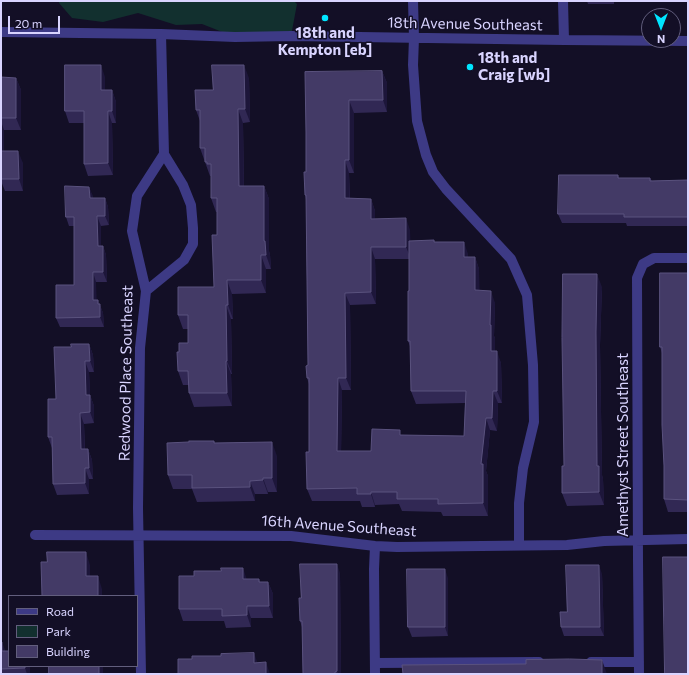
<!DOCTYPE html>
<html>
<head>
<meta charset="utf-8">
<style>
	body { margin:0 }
	#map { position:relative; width:689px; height:675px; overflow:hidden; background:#130f26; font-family:Commissioner,sans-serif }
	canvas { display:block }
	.frame { position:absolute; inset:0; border:2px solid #d9d4ff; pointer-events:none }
	.legend { position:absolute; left:8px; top:595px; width:130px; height:72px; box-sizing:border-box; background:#130f26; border:1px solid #625e7d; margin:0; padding:5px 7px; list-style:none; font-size:12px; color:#d9d4ff }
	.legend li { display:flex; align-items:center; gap:8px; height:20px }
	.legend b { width:20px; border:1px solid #625e7d }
	.north { position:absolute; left:641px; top:8px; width:40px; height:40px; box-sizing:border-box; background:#130f26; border:1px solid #625e7d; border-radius:50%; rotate:180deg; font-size:11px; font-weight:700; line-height:16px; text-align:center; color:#d9d4ff }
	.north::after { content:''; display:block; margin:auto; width:14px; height:18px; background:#00e5ff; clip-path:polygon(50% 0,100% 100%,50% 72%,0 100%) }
	.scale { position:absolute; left:8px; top:16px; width:52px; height:18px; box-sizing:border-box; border:2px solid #d9d4ff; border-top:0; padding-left:5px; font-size:12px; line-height:14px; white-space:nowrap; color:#d9d4ff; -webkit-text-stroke:3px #130f26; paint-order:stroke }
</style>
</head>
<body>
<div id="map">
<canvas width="689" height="675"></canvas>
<div class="frame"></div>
<ul class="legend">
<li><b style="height:5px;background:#3d3a85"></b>Road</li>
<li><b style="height:11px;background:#12302f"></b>Park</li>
<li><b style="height:11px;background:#433a66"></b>Building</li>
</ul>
<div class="north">N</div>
<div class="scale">20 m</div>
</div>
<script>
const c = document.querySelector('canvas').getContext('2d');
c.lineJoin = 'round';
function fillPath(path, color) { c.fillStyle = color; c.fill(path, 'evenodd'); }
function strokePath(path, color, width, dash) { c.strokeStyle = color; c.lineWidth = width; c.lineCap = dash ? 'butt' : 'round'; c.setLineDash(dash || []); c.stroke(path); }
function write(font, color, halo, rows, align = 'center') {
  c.font = font + ' Commissioner,sans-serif'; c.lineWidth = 3; c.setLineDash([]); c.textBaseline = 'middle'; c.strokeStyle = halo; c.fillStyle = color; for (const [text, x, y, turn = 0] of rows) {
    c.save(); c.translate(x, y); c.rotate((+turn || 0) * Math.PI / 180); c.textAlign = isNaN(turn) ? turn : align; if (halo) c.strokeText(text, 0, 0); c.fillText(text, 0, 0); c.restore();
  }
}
fillPath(new Path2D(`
	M59,1H294L297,4L291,36L235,37L202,24L176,25L138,13L103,22L72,18L59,3Z`), '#12302f');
strokePath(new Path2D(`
	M413,1L414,38L413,65L417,121L426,155L433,172L446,189L511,259L527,295L533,365L534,422L523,468L519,503V545
	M563,1L564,40
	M1,32L161,34L235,37L291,36L564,40L688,41
	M146,291L184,260L193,244V228L191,205L183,185L164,154
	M35,535L291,536L375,546L397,547L567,545L604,541L688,539
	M591,662H639
	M375,663L539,662
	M141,674L138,508L140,348L146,291L132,231L137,196L164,154L161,34
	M375,674L374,569L375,546
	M639,674L638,560L637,278L643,264L654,258H688`), '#3d3a85', 10);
fillPath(new Path2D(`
	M587,1H614V4H588Z
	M382,71L387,83V112L354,113V173H349L350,198L371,199L375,211V219L410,230V241L434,240L435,242L468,254V257H475L479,269V291L495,303L494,336L495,338V351L501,363L502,403H498L497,431L490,430L486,471L488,476V516H443L441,512L402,511L399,504L375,505V507H362L360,501H312L307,489L309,452V384L307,378L308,365L306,199L305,195L306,172V133ZM375,259H409V291L408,341L410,346L411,391L416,404L465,403L464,436L402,435L371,451H341L342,390H351L350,305L376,304Z
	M1,77L16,78L21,90V130H4V151L23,163V191H5L1,181Z
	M105,77V90H112L116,102V123H112L113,175L88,176L84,164V123H69L65,111Z
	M249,78L250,122L243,123L244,186H264L269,199V251L270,255L271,269H266V293L232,294L233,319H231L232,374H231L232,406L194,407L189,393V385H183L178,371L179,352L188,343V329H183L178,315L214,287L217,235V212H216L211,198V176H210L200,148V121L196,110L213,90Z
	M618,175L619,178H650L652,181L688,180V226H627L626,223H562L558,214Z
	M89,187L93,198H105L108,207L109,225L101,226V246H103L106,255L107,282H96V300H98L103,313L104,327H60L56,318L74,285V226H69L66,217Z
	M688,273V512H668L664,499V466L662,353L660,347Z
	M602,287L600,345L602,475L603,479L604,505L567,506L562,493L564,466Z
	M89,344L93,355L94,372H89L90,395L94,406V423L84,424L85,449H88L92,460L93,479H89V494L57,495L53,484L52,448L48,437L71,347Z
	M214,441L215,443L277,456V492H268V494H255V501L197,502L192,489H173L168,475Z
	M340,573L341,674H303L302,627L300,621L301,598Z
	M602,574L604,636H564L561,627L567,612Z
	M448,578V636L412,637L408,627Z
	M247,579H259L260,582H268L273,594V618H251V627L226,628L224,621H183L179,609Z
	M1,642L9,666H30V674H1Z`), '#312854');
fillPath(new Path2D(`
	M101,65L105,77V102L101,90Z
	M244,65L249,78L250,122L245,109Z
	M382,71L387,83V112L383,100Z
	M16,78L21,90V130L16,118Z
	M112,90L116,102V123L112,111Z
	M349,100L354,113V173L349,160Z
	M238,109L243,123L244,200L239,186Z
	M108,111L112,123L113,175L108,163Z
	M1,121L4,130V164L1,154Z
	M18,151L23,163V191L19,179Z
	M345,160L349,173L350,210L345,198Z
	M264,186L269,199V251L270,255L271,269L266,255L264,241Z
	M89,187L93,196V207L90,198Z
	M105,198L108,207L109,225L105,216Z
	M371,199L375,211V231L371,219Z
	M97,216L101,226V255L98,246Z
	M406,218L410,230L411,259L406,247Z
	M464,242L468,254V269L464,257Z
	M103,246L106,255L107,282L103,272Z
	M371,247L375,259L376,304L371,292Z
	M261,255L266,269V293L261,280Z
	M475,257L479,269L480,303L475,290Z
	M93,272L96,282L97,309L93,300Z
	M597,274L602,287L600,345L602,475L603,479L604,505L599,492L597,466L596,332Z
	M227,280L232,294L233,319L228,305Z
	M491,291L495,303L494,336L495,338V363L491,351L490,325Z
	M345,293L350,305L351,390L346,378Z
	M98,300L103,313L104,327L100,317L98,304Z
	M226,305L231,319L232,374L227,361Z
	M89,344L93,355L94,372L90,361Z
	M497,351L501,363L502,403L497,391Z
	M85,361L89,372L90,395L94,406V423L90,412L86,395Z
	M226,361L231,374L232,406L227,393Z
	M338,378L342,390L341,464L337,451Z
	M493,391L498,403L497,431L492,418Z
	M80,413L84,424L85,460L81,449Z
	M486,418L490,430L486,471L488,476V516L483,503L481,464Z
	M272,442L277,456V492L272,478Z
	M88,449L92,460L93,479L89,468Z
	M85,468L89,479V494L85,483Z
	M263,478L268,492V494L263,480Z
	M250,481L255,494V501L250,487Z
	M371,492L375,505V507L371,494Z
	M86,552L90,565V589L86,576Z
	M337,564L340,573L341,674H338L337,671Z
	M599,565L602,574L604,636L600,627Z
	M243,568L247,580L243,579Z
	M445,569L448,578V636L445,627Z
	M98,576L102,589V596H98Z
	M268,582L273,594V618L269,606Z
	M247,606L251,618V627L247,615Z
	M2,642L7,655L2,651Z
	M254,653L259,667L254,663Z
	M602,660L607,674H602Z
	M266,662L270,674H266Z
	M25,666H30V674H27L25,668Z
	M99,666H103V674H99Z`), '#1d163a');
const building = new Path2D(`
	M65,65H101V90H112V111H108V163L84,164V111H65Z
	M212,65H244L245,109H238L239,186H264V241H265L266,255H261V280H227L228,305H226L227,361H226L227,393H189L188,371H178L177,352H179V343H188V315H178V287H214L212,235H217V198H211V164H207V162H205V148H200V110H196L195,90H213Z
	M382,71L383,100H349V160H345V198L371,199V219L406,218V247H371V292L345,293L346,378H338L337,451H371L372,429L400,430V435L464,436L466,391H411L410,341H408V291H409V241L434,240V242H464V257H475V290L491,291L490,325H491V351H497V391H493L492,418H486L481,464H483V503L438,504V499H397V492H371V494H357V488L307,489L306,452H309V378H307L306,366L308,365L306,195H305L304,172H306V133L305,72Z
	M1,77L16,78V118H1Z
	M1,151H18L19,179H1Z
	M559,175H618V178H650V181L688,180V217H624V214H558Z
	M65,186L89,187L90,198H105V216H97L98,246H103V272H93V300H98V304H100V317L56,318V285H74V217H66Z
	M660,273H688V500L664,499V466L662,425V347H660Z
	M563,274H597L596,332L597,466H599V492L562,493V466H564L562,338Z
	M71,344H89L90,361H85L86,395H90V412L80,413L81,449H88L89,468H85V483L53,484L52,437H48V399H56L54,347H71Z
	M189,441H214V443L272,442V478H263V480L250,481V487L192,488V475H168L167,443L189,442Z
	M47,552H86V576H98V596H42L41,562H47Z
	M663,557H688V674H665Z
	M300,564H337V671L335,672V674H303L302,621H300L299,598H301Z
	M566,565H599L600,627H561L560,612H567Z
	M221,568H243V579H259V582H268L269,606H247V615L222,616V609H179V576H194V571H221Z
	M407,569H445V627H408Z
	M1,642H2V651H9V666H25V668L1,669Z
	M254,653V663L266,662V674H178V659H192V656H221V654Z
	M570,659L602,660V674H403L402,665L526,664V660Z
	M49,666H99V674H49Z`);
fillPath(building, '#433a66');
strokePath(building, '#5a527e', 1);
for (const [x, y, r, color] of [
	[325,18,4,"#00e5ff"],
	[470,67,4,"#00e5ff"]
]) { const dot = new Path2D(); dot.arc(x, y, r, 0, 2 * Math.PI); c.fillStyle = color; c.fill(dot); strokePath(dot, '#130f26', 1.5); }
write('15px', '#d9d4ff', '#130f26', [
	["18th Avenue Southeast",465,24,1],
	["Redwood Place Southeast",126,373,-89],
	["Amethyst Street Southeast",623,445,-90],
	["16th Avenue Southeast",339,526,4]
]);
write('bold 15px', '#d9d4ff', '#130f26', [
	["18th and",325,33],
	["Kempton [eb]",325,50],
	["18th and",478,58,"left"],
	["Craig [wb]",478,75,"left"]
]);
</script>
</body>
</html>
